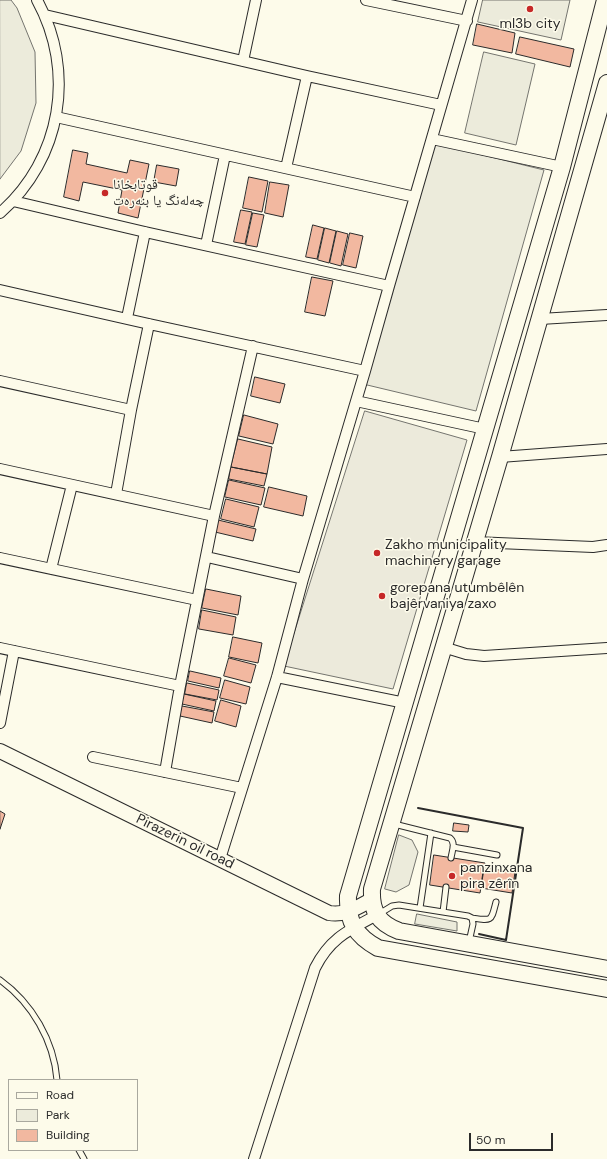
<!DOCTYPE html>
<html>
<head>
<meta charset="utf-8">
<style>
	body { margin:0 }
	#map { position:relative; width:607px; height:1159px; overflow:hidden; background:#fdfbea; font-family:"DM Sans",sans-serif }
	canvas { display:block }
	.legend { position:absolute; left:8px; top:1079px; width:130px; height:72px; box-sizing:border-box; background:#fdfbea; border:1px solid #a9a89e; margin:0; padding:5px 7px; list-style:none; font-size:12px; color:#2b2b2b }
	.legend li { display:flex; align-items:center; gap:8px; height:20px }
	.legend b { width:20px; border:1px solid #a9a89e }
	.scale { position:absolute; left:469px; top:1133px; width:84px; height:18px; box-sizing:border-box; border:2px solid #2b2b2b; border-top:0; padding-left:5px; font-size:12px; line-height:14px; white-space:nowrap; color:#2b2b2b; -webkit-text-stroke:3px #fdfbea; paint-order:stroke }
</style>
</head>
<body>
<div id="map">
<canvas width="607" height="1159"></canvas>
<ul class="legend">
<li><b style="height:5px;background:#fdfbea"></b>Road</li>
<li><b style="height:11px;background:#ecebdb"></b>Park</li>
<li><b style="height:11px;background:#f2b8a0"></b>Building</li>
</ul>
<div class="scale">50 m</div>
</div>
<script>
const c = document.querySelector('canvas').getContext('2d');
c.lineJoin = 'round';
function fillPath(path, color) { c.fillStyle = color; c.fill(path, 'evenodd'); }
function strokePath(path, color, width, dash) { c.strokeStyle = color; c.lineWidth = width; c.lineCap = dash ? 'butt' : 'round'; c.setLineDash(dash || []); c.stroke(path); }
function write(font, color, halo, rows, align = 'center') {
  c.font = font + ' "DM Sans","Noto Naskh Arabic",sans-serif'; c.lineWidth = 3; c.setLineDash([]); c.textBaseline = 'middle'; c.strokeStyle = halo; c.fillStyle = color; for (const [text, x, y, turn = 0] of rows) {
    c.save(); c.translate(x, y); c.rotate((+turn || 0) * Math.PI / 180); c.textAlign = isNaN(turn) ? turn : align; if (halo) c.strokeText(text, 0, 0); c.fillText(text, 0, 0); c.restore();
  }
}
const green = new Path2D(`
	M0,0H11L17,8L35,52L36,103L21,151L0,179Z
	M483,0H570L561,40L478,22Z
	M484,52L535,64L516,145L465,133Z
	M430,142L544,170L476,411L363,384Z
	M399,835L412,840L418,852L409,885L396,892L385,889Z
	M417,914L457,922V931L415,924Z`);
fillPath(green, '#ecebdb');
strokePath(green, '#74746e', 1);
const parking = new Path2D(`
	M365,411L467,440L393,689L284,666Z`);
fillPath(parking, '#eceadb');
strokePath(parking, '#74746e', 1);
const building = new Path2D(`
	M477,24L515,33L512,53L473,45Z
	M520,37L574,49L570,67L516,54Z
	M73,150L88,153L86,164L127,173L130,160L149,164L138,218L118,213L122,190L83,182L79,201L64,197Z
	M157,165L179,169L176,186L154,182Z
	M249,177L268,181L262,212L243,208Z
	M270,182L289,185L283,217L265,213Z
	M241,210L252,212L245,244L234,242Z
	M253,213L264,215L257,247L246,245Z
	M313,225L324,228L317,259L306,257Z
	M325,228L336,231L329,263L318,260Z
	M337,231L348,234L341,266L330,263Z
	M350,233L363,236L356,268L343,265Z
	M312,277L333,281L325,316L305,312Z
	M255,377L285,384L280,403L251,396Z
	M244,415L278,424L273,444L239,436Z
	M238,439L272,447L267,474L231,467Z
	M231,467L267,474L264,486L229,479Z
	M229,480L265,488L261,505L225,497Z
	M269,487L307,496L303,516L264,507Z
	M226,499L259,507L254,527L221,519Z
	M218,520L256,529L253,541L215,532Z
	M206,589L241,596L238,615L202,608Z
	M202,610L236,617L233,635L199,629Z
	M233,637L262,643L258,663L229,657Z
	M229,658L256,665L251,683L224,676Z
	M190,671L221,678L219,688L188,681Z
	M225,680L250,687L246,704L220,698Z
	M187,683L219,690L217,700L185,694Z
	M184,694L216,701L214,711L182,704Z
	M221,700L241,706L236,727L215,721Z
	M182,706L214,712L212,723L180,716Z
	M0,811L5,814L0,829Z
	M454,823L469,825L468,832L453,831Z
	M434,855L485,863L480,893L430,885Z
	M484,868L515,872L512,893L481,888Z`);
fillPath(building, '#f2b8a0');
strokePath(building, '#2b2b2b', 1);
const lane = new Path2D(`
	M394,824L450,838C456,843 452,851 451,858
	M453,847L497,855
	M420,908L431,833
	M443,912L446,887
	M379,914L392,906L399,905L468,916L472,918L473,924L469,942
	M472,918C493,921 491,921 496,902
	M0,980C32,1003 54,1041 57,1080
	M79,1150L84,1159`);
const street = new Path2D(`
	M366,0L467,21
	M45,15L307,76L441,105
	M243,61L256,0
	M56,117L415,197
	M432,139L562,167
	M286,168L307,76
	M13,201L145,232L389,286
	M0,213C62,159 76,71 37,0
	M206,245L225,155
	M0,290L149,324L365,371
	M127,318L145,232
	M540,319L607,315
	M0,381L131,410
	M356,401L485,429
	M500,457L607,449
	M0,469L214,516
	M116,494L131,410L149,324
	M474,542L593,547L607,545
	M207,557L303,579
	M0,558L197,600
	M51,569L72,485
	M443,647L466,654L484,656L607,648
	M0,648L180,686
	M277,677L405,703
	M0,723L14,651
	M93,757L242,788
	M165,772L180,686L214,516L253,346
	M220,859L277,677L303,579L365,371L389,286L472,0
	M254,1159L315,968C330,938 349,930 377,915`);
const secondary = new Path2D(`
	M0,751L329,913C345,916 358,907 371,900`);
const primary = new Path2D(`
	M605,0L562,167L348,896C347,922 356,936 378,948L607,989
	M607,83L500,457L372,889C371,911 378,923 399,931L607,969`);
strokePath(lane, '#2b2b2b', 7);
strokePath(street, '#2b2b2b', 12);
strokePath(secondary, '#2b2b2b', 16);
strokePath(primary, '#2b2b2b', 18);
strokePath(lane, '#fdfbea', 5);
strokePath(street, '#fdfbea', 10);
strokePath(secondary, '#fdfbea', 14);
strokePath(primary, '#fdfbea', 16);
strokePath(new Path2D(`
	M418,808L523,828L506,940L479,934`), '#2b2b2b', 2);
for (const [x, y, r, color] of [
	[530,9,4,"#c62828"],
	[105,193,4,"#c62828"],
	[377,553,4,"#c62828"],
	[382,596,4,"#c62828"],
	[452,876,4,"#c62828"]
]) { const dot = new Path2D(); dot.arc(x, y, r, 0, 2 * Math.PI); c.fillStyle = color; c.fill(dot); strokePath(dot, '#fdfbea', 1.5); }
write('14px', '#2b2b2b', '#fdfbea', [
	["ml3b city",530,24,"center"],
	["قوتابخانا",113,185],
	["چەلەنگ یا بنەرەت",113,201],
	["Zakho municipality",385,545],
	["machinery garage",385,561],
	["gorepana utumbêlên",390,588],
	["bajêrvaniya zaxo",390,604],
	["panzinxana",460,868],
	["pira zêrîn",460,884]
], 'left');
write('14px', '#2b2b2b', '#fdfbea', [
	["Pirazerin oil road",185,842,26]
]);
</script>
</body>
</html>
